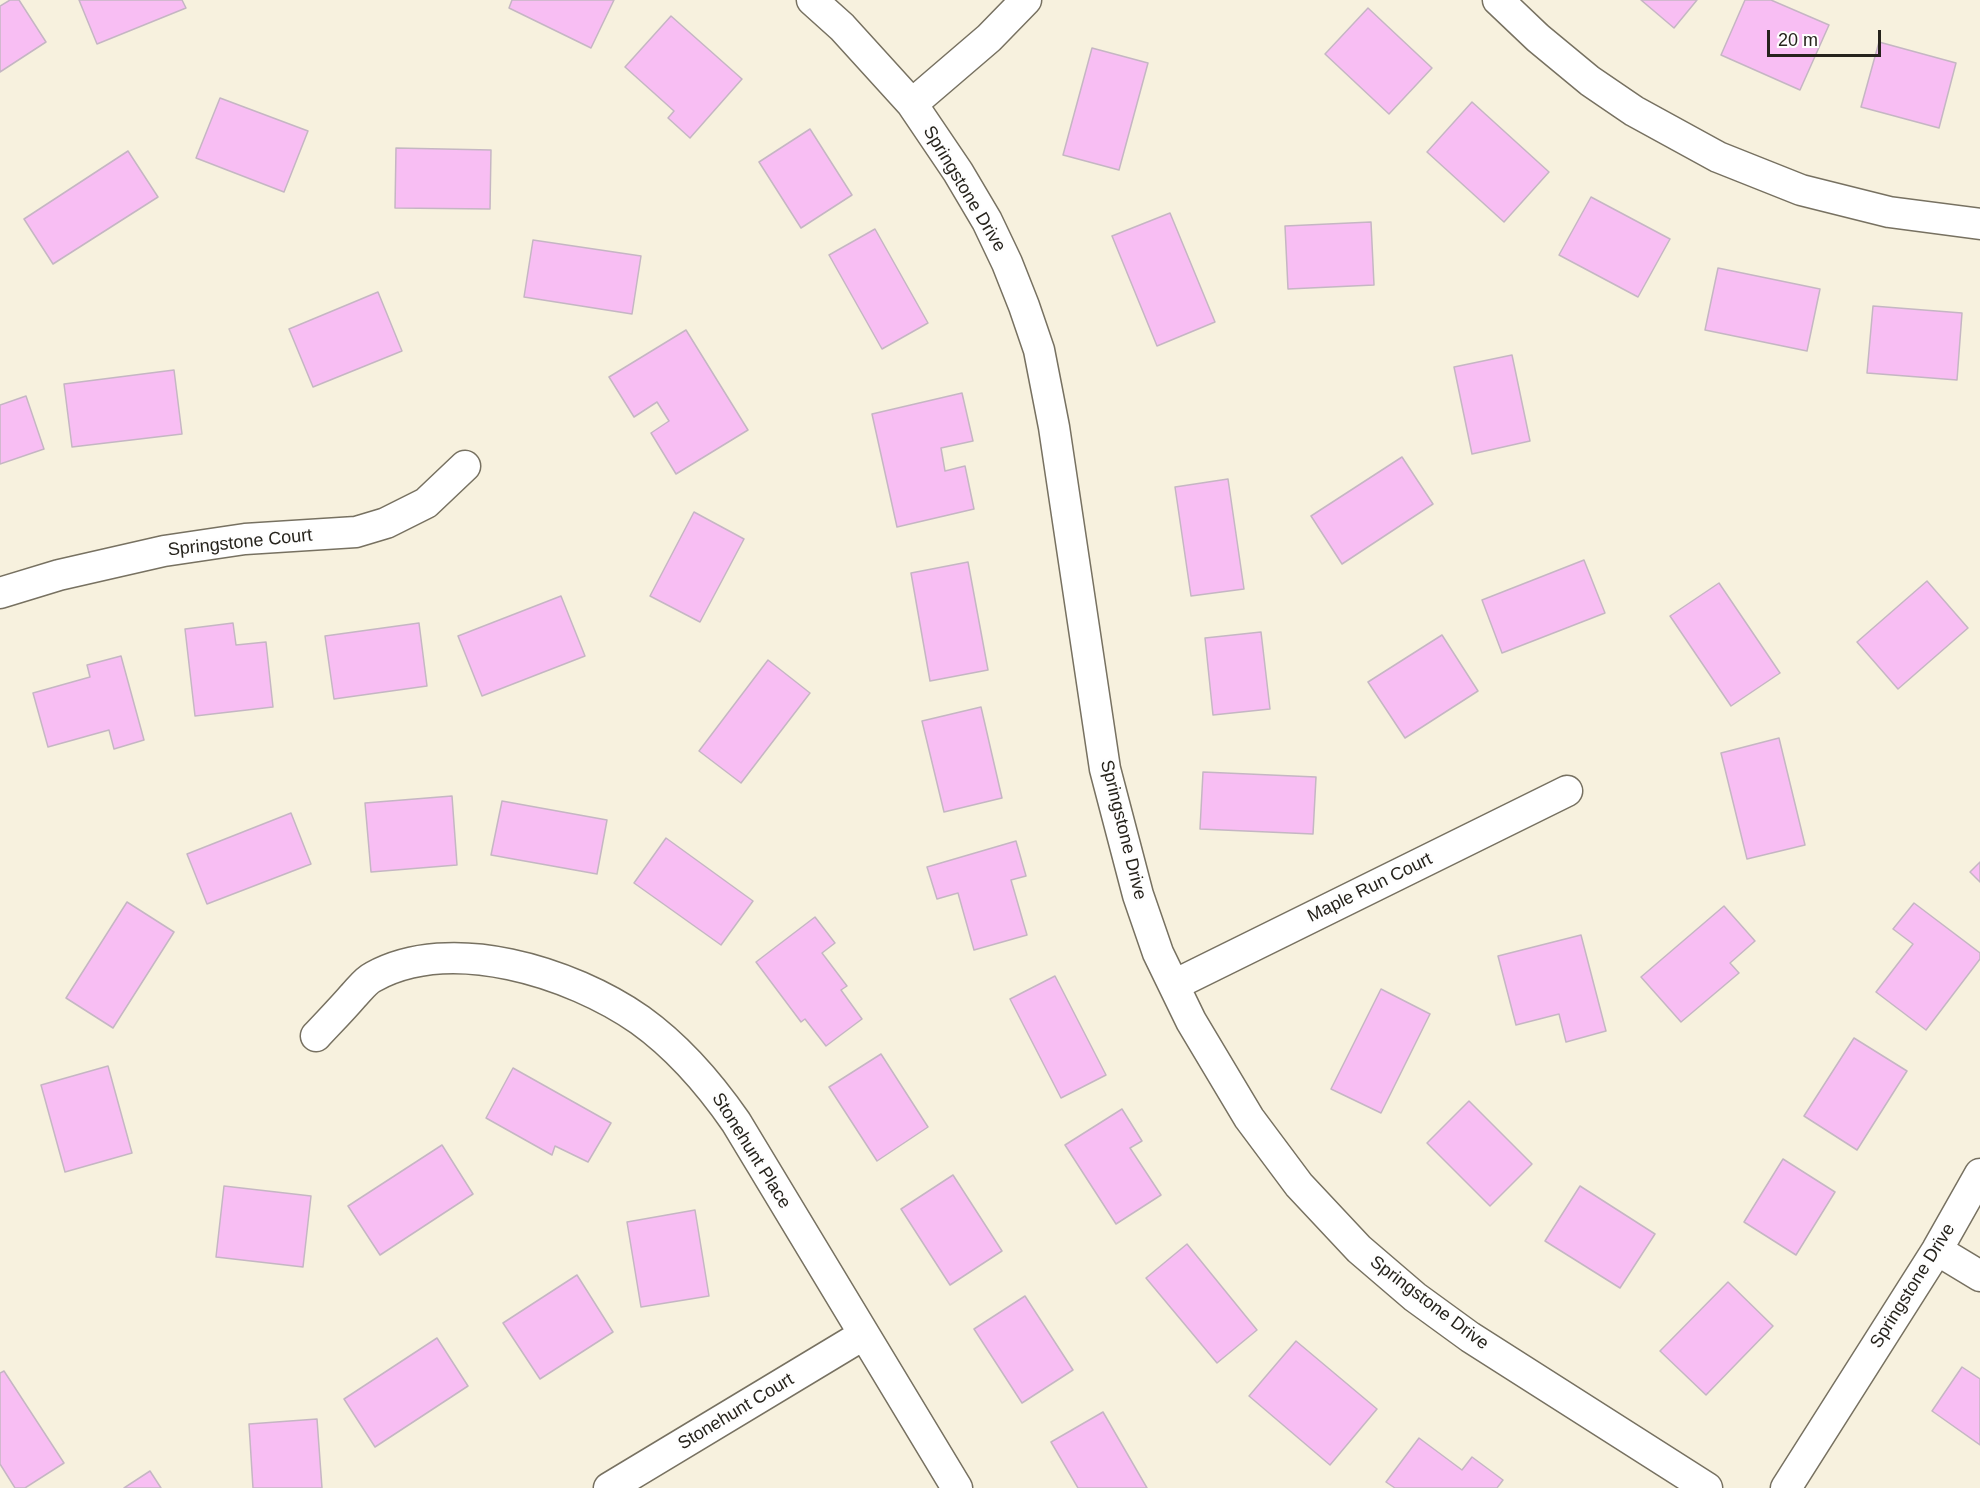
<!DOCTYPE html>
<html>
<head>
<meta charset="utf-8">
<style>
	body { margin:0 }
	#map { position:relative; width:1980px; height:1488px; overflow:hidden; background:#f7f1de; font-family:Helvetica,sans-serif }
	canvas { display:block }
	.scale { position:absolute; left:1767px; top:30px; width:114px; height:27px; box-sizing:border-box; border:3px solid #26231c; border-top:0; padding-left:8px; font-size:18px; line-height:21px; white-space:nowrap; color:#26231c; -webkit-text-stroke:4px #fefefe; paint-order:stroke }
</style>
</head>
<body>
<div id="map">
<canvas width="1980" height="1488"></canvas>
<div class="scale">20 m</div>
</div>
<script>
const c = document.querySelector('canvas').getContext('2d');
c.lineJoin = 'round';
function fillPath(path, color) { c.fillStyle = color; c.fill(path, 'evenodd'); }
function strokePath(path, color, width, dash) { c.strokeStyle = color; c.lineWidth = width; c.lineCap = dash ? 'butt' : 'round'; c.setLineDash(dash || []); c.stroke(path); }
function write(font, color, halo, rows, align = 'center') {
  c.font = font + ' Helvetica,sans-serif'; c.lineWidth = 5; c.setLineDash([]); c.textBaseline = 'middle'; c.strokeStyle = halo; c.fillStyle = color; for (const [text, x, y, turn = 0] of rows) {
    c.save(); c.translate(x, y); c.rotate((+turn || 0) * Math.PI / 180); c.textAlign = isNaN(turn) ? turn : align; if (halo) c.strokeText(text, 0, 0); c.fillText(text, 0, 0); c.restore();
  }
}
const building = new Path2D(`
	M10,0H19L46,42L0,72V6Z
	M79,0H182L186,8L97,44Z
	M512,0H614L591,48L509,8Z
	M1641,0H1697L1674,28Z
	M1745,0H1771L1829,25L1800,90L1721,55Z
	M1368,8L1432,68L1389,114L1325,54Z
	M671,16L742,79L690,138L668,118L674,111L625,67Z
	M1879,42L1956,63L1939,128L1861,107Z
	M1092,48L1148,63L1119,170L1063,155Z
	M220,98L308,131L284,192L196,158Z
	M1472,102L1549,172L1504,222L1427,152Z
	M810,129L852,195L801,228L759,162Z
	M396,148L491,150L490,209L395,208Z
	M128,151L158,197L53,264L24,219Z
	M1591,197L1670,239L1638,297L1559,255Z
	M1170,213L1215,322L1157,346L1112,236Z
	M1371,222L1374,285L1288,289L1285,226Z
	M875,229L928,323L882,349L829,255Z
	M533,240L641,256L632,314L524,297Z
	M1718,268L1820,289L1807,351L1705,330Z
	M378,292L402,351L313,387L289,329Z
	M1873,306L1962,313L1957,380L1867,373Z
	M686,330L748,430L676,474L651,433L669,421L657,402L634,417L609,377Z
	M1512,355L1530,441L1472,454L1454,367Z
	M174,370L182,434L72,447L64,384Z
	M962,393L973,441L941,448L945,471L965,466L974,509L897,527L872,414Z
	M26,396L44,449L0,464V405Z
	M1402,457L1433,504L1342,564L1311,516Z
	M1228,479L1244,589L1191,596L1175,487Z
	M694,512L744,539L700,622L650,596Z
	M1584,560L1605,613L1502,653L1482,600Z
	M968,562L988,670L930,681L911,573Z
	M1927,581L1968,628L1898,689L1857,642Z
	M1719,583L1780,673L1731,706L1670,616Z
	M561,596L585,656L482,696L458,636Z
	M233,623L236,645L266,642L273,707L195,716L185,629Z
	M419,623L427,686L334,699L325,636Z
	M1261,632L1270,709L1213,715L1205,638Z
	M1442,635L1478,691L1405,738L1368,682Z
	M121,656L144,740L114,749L109,730L48,747L33,693L90,677L87,665Z
	M768,660L810,693L741,783L699,751Z
	M981,707L1002,798L944,812L922,721Z
	M1779,738L1805,845L1747,859L1721,753Z
	M1203,772L1316,777L1313,834L1200,829Z
	M452,796L457,865L371,872L365,803Z
	M502,801L607,820L597,874L491,855Z
	M291,813L311,864L207,904L187,854Z
	M666,838L753,901L721,945L634,883Z
	M1016,841L1026,876L1011,880L1027,935L974,950L958,893L937,899L927,867Z
	M1980,862V882L1970,872Z
	M127,902L174,932L113,1028L66,998Z
	M1914,903L1980,953V959L1926,1030L1876,992L1913,944L1893,929Z
	M1724,906L1755,941L1730,963L1739,973L1681,1022L1641,977Z
	M815,917L835,943L822,953L847,986L841,990L862,1019L826,1046L805,1019L801,1022L756,962Z
	M1581,935L1606,1031L1566,1042L1559,1014L1516,1025L1498,956Z
	M1055,976L1106,1075L1061,1098L1010,999Z
	M1381,989L1430,1014L1381,1113L1331,1089Z
	M1854,1038L1907,1071L1857,1150L1804,1116Z
	M881,1054L928,1127L877,1161L829,1087Z
	M108,1066L132,1153L65,1172L41,1085Z
	M513,1068L611,1123L588,1162L555,1146L552,1155L486,1118Z
	M1469,1101L1532,1164L1490,1206L1427,1143Z
	M1122,1109L1142,1141L1130,1148L1161,1195L1116,1224L1065,1145Z
	M442,1145L473,1194L380,1255L348,1206Z
	M1783,1159L1835,1192L1796,1255L1744,1222Z
	M953,1175L1002,1251L950,1285L901,1209Z
	M224,1186L311,1196L303,1267L216,1257Z
	M1580,1186L1655,1234L1620,1288L1545,1241Z
	M695,1210L709,1296L641,1307L627,1222Z
	M1187,1244L1257,1330L1217,1363L1146,1278Z
	M577,1275L613,1332L540,1379L503,1323Z
	M1728,1282L1773,1326L1706,1395L1660,1351Z
	M1025,1296L1073,1370L1022,1403L974,1329Z
	M437,1338L468,1386L375,1447L344,1399Z
	M1296,1341L1377,1409L1330,1465L1249,1396Z
	M1962,1367L1980,1379V1445L1932,1411Z
	M4,1371L64,1463L25,1488H15L0,1464V1373Z
	M1103,1412L1147,1488H1078L1051,1442Z
	M317,1419L322,1488H253L249,1424Z
	M1419,1438L1462,1470L1472,1457L1503,1480L1497,1488H1395L1386,1482Z
	M150,1471L161,1488H124Z`);
fillPath(building, '#f8bef3');
strokePath(building, '#c5b6c3', 1.5);
const street = new Path2D(`
	M812,0L842,27L912,104L958,172L987,221L1007,263L1024,306L1039,350L1054,427L1105,769L1138,895L1158,953L1191,1021L1249,1118L1299,1185L1359,1249L1415,1297L1470,1337L1707,1488
	M1498,0L1538,38L1590,81L1634,111L1718,157L1801,190L1889,212L1980,224
	M912,104L989,38L1026,0
	M0,593L59,575L164,551L245,539L356,532L386,523L426,503L465,466
	M1174,985L1567,791
	M316,1036C328,1023 341,1010 353,996C359,990 365,981 373,977C451,934 571,972 640,1020C679,1048 709,1083 736,1122L957,1488
	M1937,1250L1980,1276
	M609,1488L863,1335
	M1786,1488L1937,1250L1980,1174`);
strokePath(street, '#777161', 33);
strokePath(street, '#fff', 30);
write('18px', '#26231c', '#fefefe', [
	["Springstone Drive",964,189,59],
	["Springstone Court",240,543,-6],
	["Springstone Drive",1123,830,76],
	["Maple Run Court",1370,888,-26],
	["Stonehunt Place",751,1151,58],
	["Springstone Drive",1913,1286,-58],
	["Springstone Drive",1429,1303,37],
	["Stonehunt Court",736,1412,-31]
]);
</script>
</body>
</html>
